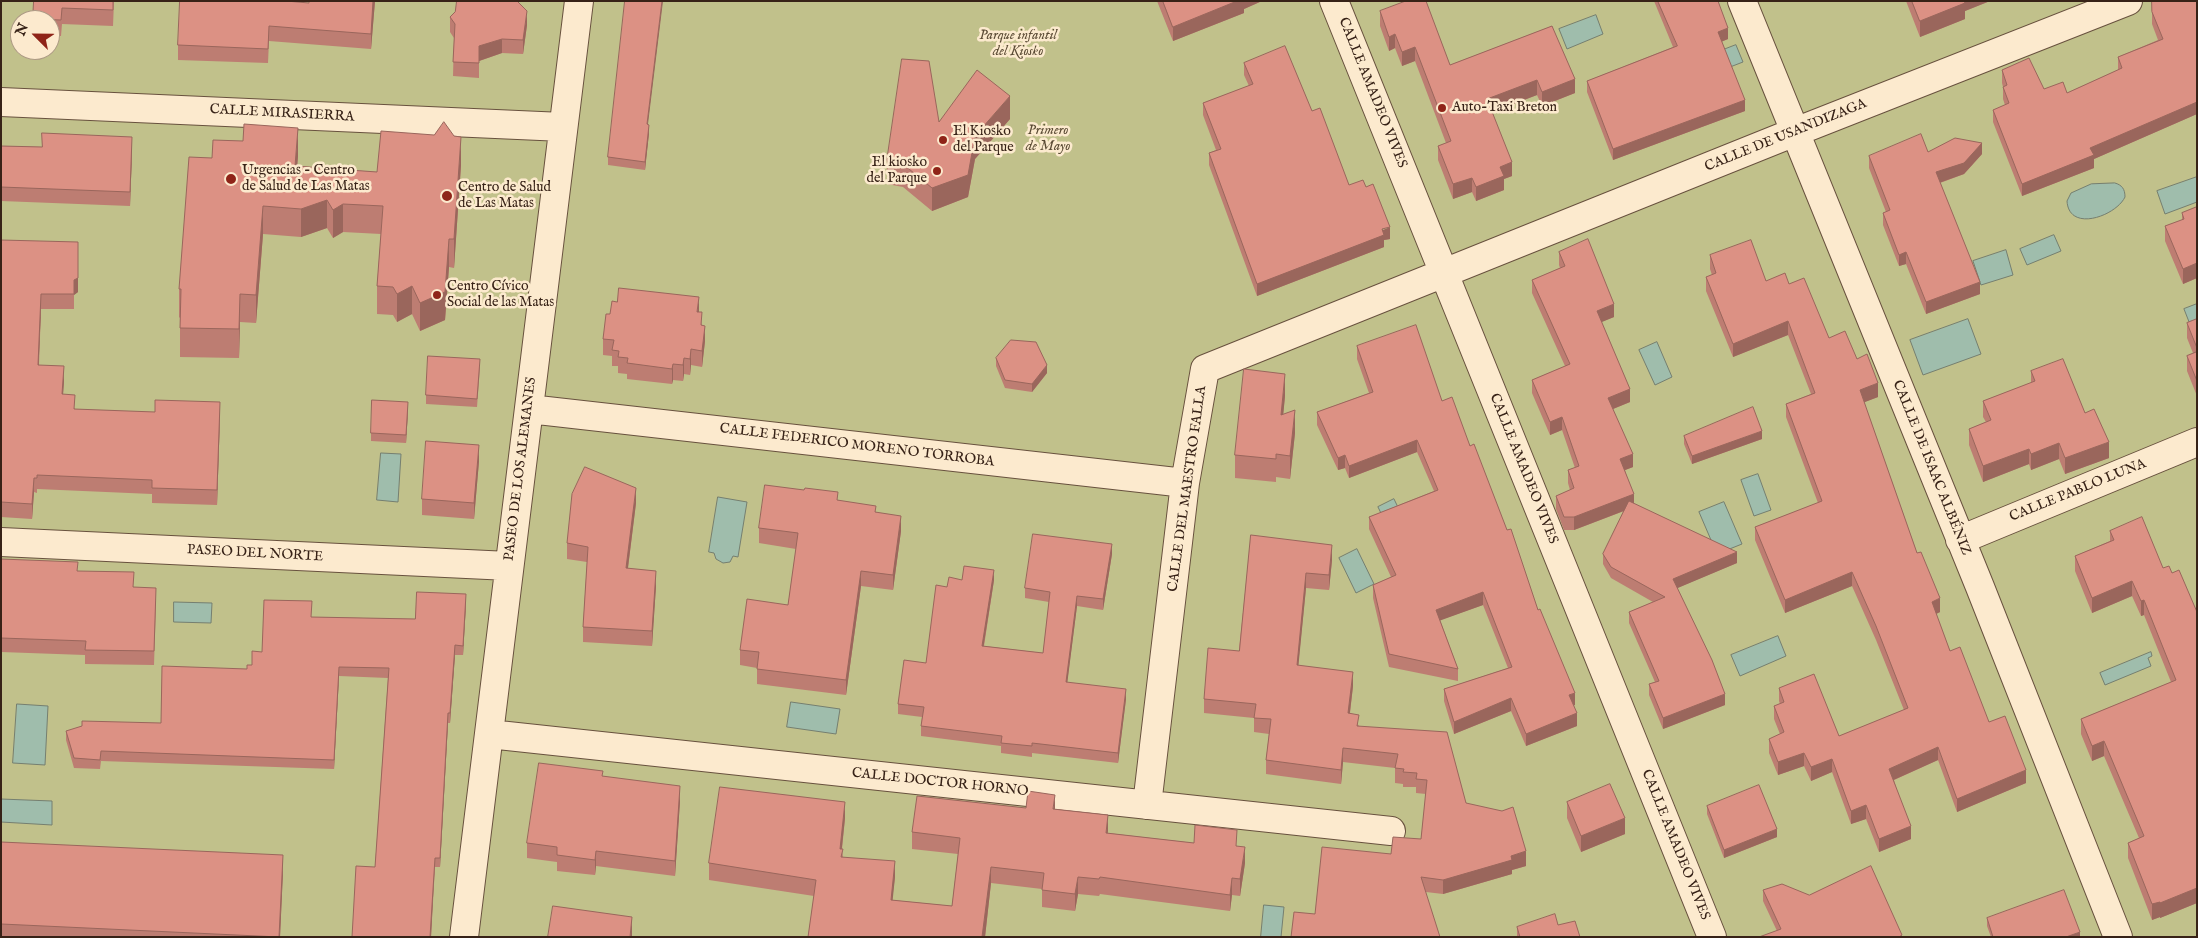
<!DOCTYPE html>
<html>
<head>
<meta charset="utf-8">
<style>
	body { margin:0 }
	#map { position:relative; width:2198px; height:938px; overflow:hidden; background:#fbdfb3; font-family:"IM FELL English",serif }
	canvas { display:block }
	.frame { position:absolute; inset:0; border:2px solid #372217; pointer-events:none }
	.north { position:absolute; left:10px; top:10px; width:50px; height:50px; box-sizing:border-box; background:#fceace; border:1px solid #ad9a85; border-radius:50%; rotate:293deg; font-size:14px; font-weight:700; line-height:20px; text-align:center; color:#372217 }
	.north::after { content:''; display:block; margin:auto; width:18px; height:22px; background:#8f2418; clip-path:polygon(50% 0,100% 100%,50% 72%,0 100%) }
</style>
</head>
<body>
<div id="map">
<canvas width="2198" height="938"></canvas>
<div class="frame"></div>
<div class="north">N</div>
</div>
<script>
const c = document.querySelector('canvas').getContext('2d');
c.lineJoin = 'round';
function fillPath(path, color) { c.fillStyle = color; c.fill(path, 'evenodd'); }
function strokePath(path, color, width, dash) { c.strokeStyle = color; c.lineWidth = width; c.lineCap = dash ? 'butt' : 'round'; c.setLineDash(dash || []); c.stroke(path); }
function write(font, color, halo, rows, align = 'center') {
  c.font = font + ' "IM FELL English",serif'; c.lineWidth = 5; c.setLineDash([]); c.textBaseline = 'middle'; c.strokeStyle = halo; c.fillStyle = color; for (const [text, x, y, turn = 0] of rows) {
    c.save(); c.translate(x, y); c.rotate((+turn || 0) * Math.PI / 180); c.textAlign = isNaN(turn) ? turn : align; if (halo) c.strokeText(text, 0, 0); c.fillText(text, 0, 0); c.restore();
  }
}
fillPath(new Path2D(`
	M1,1H2197V937H1ZM20,20H50V50H20Z`), '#c1c18b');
const water = new Path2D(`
	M1596,15L1603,34L1567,49L1559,29Z
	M1736,45L1743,62L1730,67L1689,63Z
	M2197,177V202L2165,214L2157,191Z
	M2115,183C2122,185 2125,189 2125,197C2116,216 2069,233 2067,201L2071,193L2091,184Z
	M2054,235L2061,251L2027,265L2020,249Z
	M2006,250L2013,275L1981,285L1973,261Z
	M2197,304V331L2193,332L2184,309Z
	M1968,319L1981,354L1923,375L1910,340Z
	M1657,342L1672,377L1655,385L1639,350Z
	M381,453L401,454L398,502L377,500Z
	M1758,474L1771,510L1754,516L1741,480Z
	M718,497L747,502L738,557L733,556L730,562L723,563L716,559L714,553L709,552Z
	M1394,499L1408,528L1392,536L1378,507Z
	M1724,502L1742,544L1717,554L1699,512Z
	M1357,549L1374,584L1356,593L1339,558Z
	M174,602L212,603L211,623L174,622Z
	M1778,636L1786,656L1740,676L1731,655Z
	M2151,652L2152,656L2148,658L2151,666L2105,685L2100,673Z
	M791,702L840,709L836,734L787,727Z
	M17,704L48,706L45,765L13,763Z
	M1,799L52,801V825L1,822Z
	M1264,905L1284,907L1281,937H1261Z`);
fillPath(water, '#9fbdac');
strokePath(water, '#757f70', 1);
const minor = new Path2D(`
	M1334,1L1712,937
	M1742,1L1980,587L2118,937
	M1,102L563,127
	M529,409L1185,483
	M1960,540L2197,442
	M1,542L509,566
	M489,734L1391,831
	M1147,805L1185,483L1205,369L1785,136L2128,1
	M464,937L579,1`);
strokePath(minor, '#68513e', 30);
strokePath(minor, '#fceace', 28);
fillPath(new Path2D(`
	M34,1H114L113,26L62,24L61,36H50V20H33Z
	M309,1H375L371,49L269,41L268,63L178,60V45L309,3Z
	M1157,1H1262L1244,9V13L1173,41Z
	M1654,1H1718L1728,39L1721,42L1745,111L1613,160L1587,92V81L1673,47Z
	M1906,1H1990L1965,11V19L1920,37Z
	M2152,1H2197V114L2094,159V168L2022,196L1993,122V110L2005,105L2003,99V87L2002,83V70L2044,89L2067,93L2118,70V57L2158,40L2152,24Z
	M1380,11L1450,65L1552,26L1575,93L1542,106L1537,95L1492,112L1512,176L1504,179V190L1476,201L1472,192L1453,199L1438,160V146L1446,143L1415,61L1402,66L1395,48L1389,51L1380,26Z
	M455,12L527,25L523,54L502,53L479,61V78L453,76L454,38L450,32V17Z
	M1244,63L1312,111L1349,185L1390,239L1384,240V247L1257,296L1209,165V153L1216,150L1203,115V103L1249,86L1244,75Z
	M1010,119L975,159L968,197L932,211L903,187L887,184V161L939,122Z
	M648,124L649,133L645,170L608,165V157Z
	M1,146L42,147L132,152L130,206L1,201Z
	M1928,152L1982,154L1964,174L1940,183L1980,294L1926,314L1906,264L1899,266L1883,225V213L1886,212L1869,168V156Z
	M298,156L297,166L377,172L461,165L454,268L449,267L445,320L420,331L412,314L397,322L393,315L377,314V286L381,234L343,232L333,238L327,228L301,237L263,234L256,323L240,322L239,358L180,357V318L179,317V289L212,158Z
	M2197,207V278L2183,284L2165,241V226L2182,220V213Z
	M1,240L78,292L74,295V309H41L39,365L64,381L63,394L75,409L220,416L217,505L152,503V494L37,489V493L34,492L32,519L1,517Z
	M1559,252L1614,317L1601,322L1630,402L1613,409L1633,467L1625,470L1634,504L1737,563L1677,588L1725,705L1663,729L1649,695V684L1655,682L1629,623V612L1653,602L1611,578L1603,564V554L1624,511L1574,530H1564L1556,509V496L1570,490L1568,483V470L1575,468L1562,430L1550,435L1532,393V380L1565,366L1532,293V280L1560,268L1559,265Z
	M1710,255L1766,281L1789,284L1829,338L1857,359L1878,397L1864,402L1917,553L1940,612L1936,614L1950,651L1989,722L2026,783L1957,812L1938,760L1894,780L1911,839L1879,852L1866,819L1851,824L1832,772L1811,781L1804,766L1778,775L1769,753V739L1780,734L1774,719V706L1780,704L1779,701V688L1839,736L1904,710L1876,640L1852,586L1785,613L1755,540V527L1818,503L1786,417V404L1811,394L1788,335L1733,357L1706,291V277L1712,275L1710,269Z
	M699,312L705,341L702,367L691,365L690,375L684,374L683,381L673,380L672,384L627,379V374L618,373V366H612V356L603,355V339L610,314Z
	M2197,319V396L2187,371V356L2193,353L2187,338V323Z
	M1357,346L1442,401L1470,446L1538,610L1575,705H1574L1577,726L1526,746L1511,711L1454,734L1444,701V689L1508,668L1483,605L1440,620L1458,669V681L1389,667L1373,598V585L1391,577L1369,529V517L1434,491L1417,452L1349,478L1345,468L1338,470L1317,425V412L1369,393L1357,359Z
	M996,358L1047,373L1032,392L1005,388L996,366Z
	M480,367L477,407L426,404V395Z
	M2031,371L2085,413L2109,458L2065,474L2059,459L2031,470L2029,464L1983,482L1969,445V429L1986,422L1983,417V401L2031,383Z
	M1285,396L1283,415L1295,433L1290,479L1276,477V482L1235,478V455Z
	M408,411L406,443L371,441V433Z
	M1684,436L1762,439L1692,464L1684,444Z
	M479,461L474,519L422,515V499Z
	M838,500L876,512L901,531L893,590L861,586L846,695L757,684V668L740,665V650L788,605L796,549L759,543V528Z
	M636,503L628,568L656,586L652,646L583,642V627L587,562L567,559V543Z
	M2110,531L2163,568L2172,573L2197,612V903L2160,918V917L2152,920L2128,858V843L2139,838L2104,756L2092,761L2081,734V719L2171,682L2144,615L2141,616L2132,596L2092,613L2075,571V556L2110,541Z
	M1251,535L1332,560L1329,590L1306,588L1298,666L1353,686L1350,713L1359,726L1466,803L1526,866L1512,870V874L1443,894L1426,892L1315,914L1391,854L1421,839L1426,794L1416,793V787H1403V784L1395,783V768L1343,762L1341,784L1266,774V760L1269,734L1254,732V718L1204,713V699L1239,651Z
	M1112,554L1103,610L1077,606L1067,683L1126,699L1118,763L1032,753V757L1001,753V746L921,736V726L922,717L898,714V704L926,663L947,587L962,580H994L984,646L1043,653L1049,602L1025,598V588Z
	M1,559L78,571L134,587L156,602L154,665L85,664V655L1,652Z
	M466,604L463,655H455L450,723H448L440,867H435L431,937H352L375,867L388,678L339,676L334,769L101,761L100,769L74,768L66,740V731L161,723L247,669L252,665L262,652L312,617L415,619Z
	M603,776L680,801L675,876L596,866L595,875L557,871V862L527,858V843Z
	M1567,802L1625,834L1581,852L1567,818Z
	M1707,806L1777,837L1724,858L1707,814Z
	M1026,808L1055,809L1108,833L1194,843L1237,846L1245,863L1240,896L1232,895L1230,911L1100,894L1099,896L1078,894L1075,911L1042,907V889L991,883L985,937H808L814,896L709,880V863L845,818L842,849L843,857L895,877L892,900L952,906L958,854L912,849V832Z
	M1,842L283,871L280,937H1Z
	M1763,890L1902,937L1777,931L1763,901Z
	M1987,918L2080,937H1991L1987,926Z
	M1558,925L1580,937H1517V927Z`), '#bd7d72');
fillPath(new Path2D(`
	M373,1H375L371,49V34Z
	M662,1H663L647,132V124Z
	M1237,1H1262L1244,9V13L1173,41V27Z
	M1962,1H1990L1965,11V19L1920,37V21Z
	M527,11V25L523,54V40Z
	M1728,28V39L1718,43V32Z
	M1395,34V48L1389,51V37Z
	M502,39V53L479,61V78V46Z
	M1415,47V61L1402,66V52Z
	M1575,79V93L1542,106V92Z
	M1537,80V95L1487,114V99Z
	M1010,96V119L975,159L968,197L932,211V188L975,136Z
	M1745,100V111L1613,160V149Z
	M2197,102V114L2094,159V168L2022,196V184L2090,148Z
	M649,125V133L645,170V162Z
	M298,128V156L295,194V166Z
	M132,137V152L130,206V192Z
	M461,137V165L454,268V239Z
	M1982,143V154L1964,174L1936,184V172Z
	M1512,162V176L1504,179V190L1476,201V187L1500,167Z
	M1472,178V192L1453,199V184Z
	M327,200V228L301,237V209Z
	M343,204V232L333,238V210Z
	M263,206V234L256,323V295Z
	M1390,227V239L1384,240V247L1257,296V284Z
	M449,239V267L445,320L420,331V303Z
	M78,242V292L74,295V280Z
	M1906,252V264L1899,266V255Z
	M2197,263V278L2183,284V269Z
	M1980,282V294L1926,314V302Z
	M412,286V314L397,322V294Z
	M41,294V309L38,379V365Z
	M240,294V322L239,358V329Z
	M699,297V313L697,312Z
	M1614,304V317L1597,324V311Z
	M1788,321V335L1733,357V344Z
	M705,326V341L702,367V351Z
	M691,349V365L690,375V359Z
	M684,358V374L683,381V365Z
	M673,364V380L672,384V369Z
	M1047,365V373L1032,392V384Z
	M64,366V381L62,409V394Z
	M1285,374V396L1281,438V415Z
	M1878,383V397L1860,404V390Z
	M1630,389V402L1608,411V398Z
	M220,402V416L217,505V490Z
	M408,402V411L406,443V435Z
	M1295,410V433L1290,479V456Z
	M1562,417V430L1550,435V422Z
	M1762,431V439L1692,464V456Z
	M1417,440V452L1349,478V466Z
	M2109,442V458L2065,474V458Z
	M2059,443V459L2031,470V454Z
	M479,445V461L474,519V503Z
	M2029,449V464L1983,482V466Z
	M1633,454V467L1620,472V459Z
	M1345,455V468L1338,470V458Z
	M34,478V492L32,519V504Z
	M636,488V503L626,583V568Z
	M1634,494V507L1574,530V517Z
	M901,516V531L893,590V575Z
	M1112,544V554L1103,610V599Z
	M1332,545V560L1329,590V575Z
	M1737,552V563L1673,590V579Z
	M994,570V580L982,656V646Z
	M656,571V586L652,646V631Z
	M861,571V586L846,695V680Z
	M1852,572V586L1785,613V600Z
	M1306,573V588L1297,680V665Z
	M2132,581V596L2092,613V598Z
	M1483,592V605L1436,622V610Z
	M466,594V604L463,655V646Z
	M1077,596V606L1066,693V682Z
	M1940,598V612L1932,616V602Z
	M2144,600V615L2141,616V601Z
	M455,645V655L450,723V713Z
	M339,667V676L334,769V760Z
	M1353,672V686L1348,728V713Z
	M1126,689V699L1118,763V753Z
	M1575,693V705L1569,707V695Z
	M1725,694V705L1663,729V718Z
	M1511,698V711L1454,734V722Z
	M448,713V723L440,867V858Z
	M1577,713V726L1526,746V734Z
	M2104,741V756L2092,761V746Z
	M1938,747V760L1889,782V769Z
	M1343,748V762L1341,784V770Z
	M1804,753V766L1778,775V762Z
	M1832,759V772L1811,781V767Z
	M2026,770V783L1957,812V799Z
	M680,786V801L675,876V861Z
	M1055,795V811L1053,809Z
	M845,802V818L840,865V849Z
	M1866,805V819L1851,824V811Z
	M1108,815V831L1106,850V833Z
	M1625,818V834L1581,852V836Z
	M1911,826V839L1879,852V839Z
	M1777,829V837L1724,858V850Z
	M1245,847V863L1240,896V879Z
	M596,851V866L595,875V860Z
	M1526,851V866L1512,870V874L1443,894V880L1511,856Z
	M283,855V871L280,937H279Z
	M435,858L431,937H430Z
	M895,861V877L891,916V900Z
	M991,867V883L985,937H982Z
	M1078,877V894L1075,911V894Z
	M1232,878V895L1230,911V895Z
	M2197,888V903L2160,918V903Z
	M2160,902V917L2152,920V904Z
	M632,917V937H630Z
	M2080,932V937H2066Z`), '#9a665c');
const building = new Path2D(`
	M34,1H113V10L62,8L61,20L33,19Z
	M180,1H286L309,3V1H373L371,34L269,26L268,49L178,45Z
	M457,1H517L527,11L523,40L502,39L479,46V63L453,62L455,24L450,17L455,12Z
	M625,1H662L647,124L649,125L645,162L608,157Z
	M1163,1H1237L1173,27Z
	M1406,1H1426L1450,65L1552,26L1575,79L1542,92L1537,80L1487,99L1512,162L1500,167L1504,176L1476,187L1472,178L1453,184L1438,146L1451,141L1415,47L1402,52L1395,34L1389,37L1380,11Z
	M1658,1H1718L1728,28L1718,32L1745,100L1613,149L1587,81L1677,46Z
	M1912,1H1964L1965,3L1920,21Z
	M2152,1H2197V102L2090,148L2094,155L2022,184L1993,110L2009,103L2003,87L2007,85L2002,70L2029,58L2044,89L2063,82L2067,93L2122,68L2118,57L2163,39L2152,12Z
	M1285,46L1312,111L1320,108L1349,185L1363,180L1366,187L1373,184L1390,227L1382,229L1384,235L1257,284L1209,153L1221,149L1203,103L1253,84L1244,63Z
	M902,59L929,61L939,122L977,70L1010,96L975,136L968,175L932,188L903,164L887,161Z
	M444,122L454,136L461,137L454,239H449L445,292L420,303L412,286L397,294L393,287L377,286L383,206L343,204L333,210L327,200L301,209L263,206L256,295L240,294L239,329L180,328L181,289H179L189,157L212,158L213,140L243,141L244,124L298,128L295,166L377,172L381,131L434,135Z
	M42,133L132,137L130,192L1,187V146L42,147Z
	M1921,134L1928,152L1955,138L1982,143L1964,163L1936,172L1980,282L1926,302L1906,252L1899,255L1883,213L1890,210L1869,156Z
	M2197,207V263L2183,269L2165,226L2184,219L2182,213Z
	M1588,239L1614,304L1597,311L1630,389L1608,398L1633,454L1620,459L1634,494L1574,517H1564L1556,496L1574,488L1568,470L1579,466L1562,417L1550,422L1532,380L1570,364L1532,280L1565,266L1559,252Z
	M1,240L78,242V278L74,280V294H41L38,365L64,366L62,394L75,395L74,409L155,412V400L220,402L217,490L152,488V480L37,475V478H34L32,504L1,502Z
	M1751,240L1766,281L1785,273L1789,284L1804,278L1829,338L1845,331L1857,359L1867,354L1878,383L1860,390L1917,553L1921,552L1940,598L1932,602L1950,651L1960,647L1989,722L2005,716L2026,770L1957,799L1938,747L1889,769L1911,826L1879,839L1866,805L1851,811L1832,759L1811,767L1804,753L1778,762L1769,739L1784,732L1774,706L1784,702L1779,688L1814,674L1839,736L1908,708L1876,626L1852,572L1785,600L1755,527L1822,501L1786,404L1815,393L1788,321L1733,344L1706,277L1716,273L1710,255Z
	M619,288L699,297L697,312H702L701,325L705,326L702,351L691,349L690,359L684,358L683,365L673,364L672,369L627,363L628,358L618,357L619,351L612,350L614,340L603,339L606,314H610L612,301L617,302Z
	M2197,319V348L2187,323Z
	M1416,325L1442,401L1452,397L1470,446L1474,444L1507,530L1511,529L1538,610L1540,609L1575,693L1569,695L1577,713L1526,734L1511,698L1454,722L1444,689L1512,667L1483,592L1436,610L1458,669L1389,654L1373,585L1396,575L1369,517L1438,490L1417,440L1349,466L1345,455L1338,458L1317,412L1373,392L1357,346Z
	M1011,340L1036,342L1047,365L1032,384L1005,380L996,358Z
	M2197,352V381L2187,356Z
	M428,356L480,359L477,399L426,395Z
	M2063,359L2085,413L2094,409L2109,442L2065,458L2059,443L2031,454L2029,449L1983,466L1969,429L1991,420L1983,401L2035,381L2031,371Z
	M1244,369L1285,374L1281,415L1295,410L1290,456L1276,454V459L1235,455Z
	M372,400L408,402L406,435L371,433Z
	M1753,407L1762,431L1692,456L1684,436Z
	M426,441L479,445L474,503L422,499Z
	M585,467L636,488L626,568L656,571L652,631L583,627L588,547L567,543L572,494Z
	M765,485L804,490L805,488L838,492L837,500L876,506L875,512L901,516L893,575L861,571L846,680L757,669L759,652L740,650L747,599L788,605L798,533L759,528Z
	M1629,501L1737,552L1673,579L1712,660L1725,694L1663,718L1649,684L1659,681L1629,612L1665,597L1611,567L1603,554Z
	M2142,517L2163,568L2169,566L2172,573L2179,570L2197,612V888L2160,903V902L2152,904L2128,843L2144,836L2104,741L2092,746L2081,719L2176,680L2144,600L2141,601L2132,581L2092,598L2075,556L2114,540L2110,531Z
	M1033,534L1112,544L1103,599L1077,596L1066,682L1126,689L1118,753L1032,743V746L1001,743L1002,736L921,726L924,707L898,704L904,660L926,663L936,585L947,587L949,577L962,580L964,566L994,570L982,646L1043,653L1050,592L1025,588Z
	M1251,535L1332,545L1329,575L1306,573L1297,665L1353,672L1348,713L1359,715L1357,726L1447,732L1466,803L1502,811L1513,807L1526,851L1511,856L1512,860L1443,880L1421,877L1440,937H1291L1294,912L1315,914L1322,847L1391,854L1393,837L1421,839L1427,780L1416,779L1417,773L1403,772L1404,769L1395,768L1398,754L1343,748L1341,770L1266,760L1271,719L1254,718L1256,704L1204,699L1208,648L1239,651Z
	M1,559L78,562L77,571L134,572L133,587L156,588L154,651L85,650L86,641L1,638Z
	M417,592L466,594L463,646L455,645L450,713H448L440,858H435L430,937H352L356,866L375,867L389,668L339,667L334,760L101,751L100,760L74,758L66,731L82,726V721L161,723L162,666L247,669V665H252V651L262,652L264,600L312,601L311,617L415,619Z
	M539,763L603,771L602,776L680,786L675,861L596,851L595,860L557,855V847L527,843Z
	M1610,784L1625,818L1581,836L1567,802Z
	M1759,785L1777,829L1724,850L1707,806Z
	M720,787L845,802L840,849H843L841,857L895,861L891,900L952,906L960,838L912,832L917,796L1026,808L1028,791L1055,795L1053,809L1108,815L1106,833L1194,843L1195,825L1237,830L1236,846L1245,847L1240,879L1232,878L1230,895L1100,877L1099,879L1078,877L1075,894L1042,890L1044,873L991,867L982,937H808L816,880L709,863Z
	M1,842L283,855L279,937L1,924Z
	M1871,866L1902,935L1899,937H1759L1781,929L1763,890L1782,884L1809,895Z
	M2064,890L2080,932L2066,937H1993L1987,918Z
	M553,906L632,917L630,937H548Z
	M1555,914L1558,925L1575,921L1580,937H1520L1517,927Z`);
fillPath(building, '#dc9184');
strokePath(building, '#9a665c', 1);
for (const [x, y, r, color] of [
	[1442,108,5,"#8f2418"],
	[943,140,5,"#8f2418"],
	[937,171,5,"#8f2418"],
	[231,179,6,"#8f2418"],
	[447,196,6,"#8f2418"],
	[437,295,5,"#8f2418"]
]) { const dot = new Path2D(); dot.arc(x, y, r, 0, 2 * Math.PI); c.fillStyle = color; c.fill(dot); strokePath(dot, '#fceace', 2); }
write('italic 14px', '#5a4a34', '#fceace', [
	["Parque infantil",1018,36],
	["del Kiosko",1018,52],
	["Primero",1048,131],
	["de Mayo",1048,147]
]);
write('14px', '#372217', '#fceace', [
	["CALLE AMADEO VIVES",1372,93,68],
	["CALLE MIRASIERRA",282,114,3],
	["CALLE DE USANDIZAGA",1786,136,-22],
	["CALLE FEDERICO MORENO TORROBA",857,446,7],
	["CALLE DE ISAAC ALBÉNIZ",1931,468,68],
	["PASEO DE LOS ALEMANES",521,469,-83],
	["CALLE AMADEO VIVES",1523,469,68],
	["CALLE DEL MAESTRO FALLA",1188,489,-82],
	["CALLE PABLO LUNA",2078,491,-22],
	["PASEO DEL NORTE",255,554,3],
	["CALLE DOCTOR HORNO",940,783,6],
	["CALLE AMADEO VIVES",1675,845,68]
]);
write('14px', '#372217', '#fceace', [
	["Auto-Taxi Breton",1452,108],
	["El Kiosko",953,132],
	["del Parque",953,148],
	["El kiosko",927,163,"right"],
	["del Parque",927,179,"right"],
	["Urgencias - Centro",242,171],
	["de Salud de Las Matas",242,187],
	["Centro de Salud",458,188],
	["de Las Matas",458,204],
	["Centro Cívico",447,287],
	["Social de las Matas",447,303]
], 'left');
</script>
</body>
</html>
